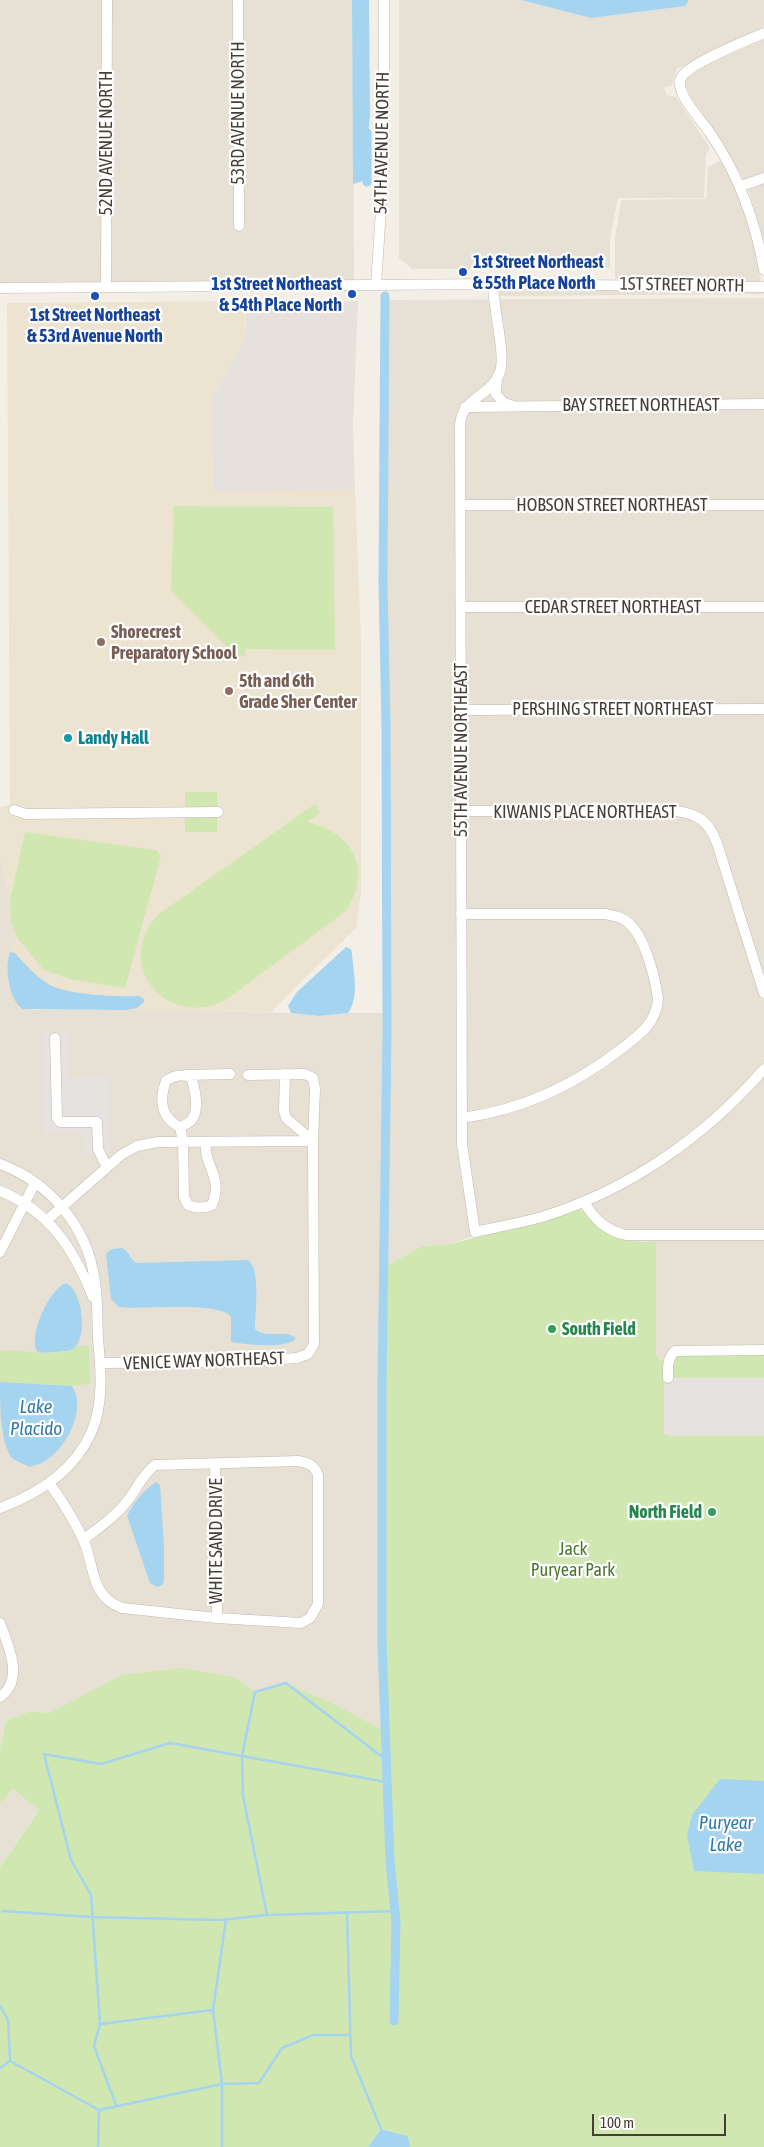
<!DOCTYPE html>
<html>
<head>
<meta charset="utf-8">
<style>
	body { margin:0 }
	#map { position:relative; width:764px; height:2147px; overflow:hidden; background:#f3efe7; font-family:"Asap Condensed",sans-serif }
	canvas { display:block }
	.scale { position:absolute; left:592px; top:2114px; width:134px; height:22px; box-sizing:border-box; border:2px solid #463f36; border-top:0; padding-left:6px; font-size:15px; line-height:18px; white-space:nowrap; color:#463f36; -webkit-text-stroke:4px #fff; paint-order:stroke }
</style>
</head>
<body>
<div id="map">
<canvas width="764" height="2147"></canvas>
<div class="scale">100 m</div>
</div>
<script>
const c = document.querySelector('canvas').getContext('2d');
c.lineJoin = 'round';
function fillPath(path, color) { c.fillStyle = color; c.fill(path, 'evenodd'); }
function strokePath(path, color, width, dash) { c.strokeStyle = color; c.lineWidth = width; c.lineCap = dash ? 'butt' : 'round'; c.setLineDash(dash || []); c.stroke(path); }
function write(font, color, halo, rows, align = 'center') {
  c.font = font + ' "Asap Condensed",sans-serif'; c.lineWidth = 4.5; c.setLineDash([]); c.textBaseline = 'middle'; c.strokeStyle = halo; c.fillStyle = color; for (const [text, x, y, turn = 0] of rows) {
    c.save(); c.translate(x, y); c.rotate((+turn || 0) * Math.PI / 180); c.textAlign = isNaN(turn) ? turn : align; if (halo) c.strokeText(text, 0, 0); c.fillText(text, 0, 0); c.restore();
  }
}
fillPath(new Path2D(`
	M0,0H101V282L0,283Z
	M112,0H233L234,230L243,231V0H352L354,280L111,282Z
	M399,0H521L591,18L684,6L689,0H764V27L677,69L672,85L664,88L667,95L676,97L710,148L706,155L704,198H618L610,239V268L412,269L399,258Z
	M764,38V173L744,180L716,132L690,97L685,84L686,79L695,70Z
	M721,161L736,188L743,204L754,245L761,282L615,279V238L621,200L706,199L708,167Z
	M764,183V241L748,189Z
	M498,289H610L764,292V294L498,296Z
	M764,298V1352L668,1362L661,1361L656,1355V1242L630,1241L608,1234L594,1224L589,1216L584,1202L475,1232L471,1237L450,1244L422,1246L383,1268L382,1643L384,1730L326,1700L286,1683L255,1692L237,1678L121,1675L49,1713L30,1711L6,1721L0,1750V854L10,900L11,921L17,938L8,955L10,988L32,1010L107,1009L291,1013L319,1016L348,1013H387L386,726L383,583L385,300Z
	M13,1789L39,1809L0,1867V1802L1,1803Z`), '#e7e1d5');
fillPath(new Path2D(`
	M246,301H358L353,426L355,490L213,492L211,399L246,337Z`), '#e6e1dc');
fillPath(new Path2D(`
	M245,301L246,337L211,399L213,492L355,490L361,640V894L356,928L271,1012L23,1009L17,1006L10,988L8,955L17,938L11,921L10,900L0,854V807L10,805L7,303Z`), '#ece4d1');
fillPath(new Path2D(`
	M174,506L333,507L335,650L245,649L246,656L237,657L171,591Z
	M185,792H217V832H185Z
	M315,804L320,813L307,822C353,832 372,869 347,910L226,1000C164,1031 112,961 159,914Z
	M25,832L156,850L161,856L125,988L70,979L44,970L17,938L11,921L10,900Z
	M579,1209C587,1212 590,1220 596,1225C613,1242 634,1242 656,1242V1355L661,1361L674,1360L677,1355L764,1354V2147H410L408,2136L381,2129L368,2147H0V1867L39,1810L13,1789L1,1803L0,1802V1750L6,1721L30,1711L49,1713L121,1675L184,1668L237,1678L255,1692L286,1683L326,1700L384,1730L382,1643L383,1268L422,1246L450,1244L534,1223Z
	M76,1346H89L90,1384L72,1386L0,1382V1351C21,1347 60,1361 76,1346Z`), '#d1e7b1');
fillPath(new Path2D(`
	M43,1033H68V1078L109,1077V1151L84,1155V1133H44Z
	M664,1378H764V1436H669L664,1434Z`), '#e5e2df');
fillPath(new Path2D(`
	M352,0H369L370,116L363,181L353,184Z
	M521,0H689L685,6L591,18Z
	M346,947L351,949L352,953C353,972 360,997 348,1013L319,1016L291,1013L288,1006L297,992Z
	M10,952L15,953C25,964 37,978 50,985C68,995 118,997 139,996L144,999V1002L137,1008L127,1010L23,1009C9,1001 4,967 10,952Z
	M122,1248C129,1251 130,1259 136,1263L248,1260C261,1270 255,1314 255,1329C267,1340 284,1328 296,1338C288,1350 244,1344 231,1342V1317C221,1301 139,1310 119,1307L111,1299L106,1254L112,1249Z
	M66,1283C82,1290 88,1335 75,1347C70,1352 63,1351 57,1352C50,1352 43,1354 37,1351C28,1336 49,1289 66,1283Z
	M0,1382L72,1386C87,1408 67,1448 45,1461C41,1464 35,1465 30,1467C25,1464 17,1462 12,1458C0,1441 0,1405 0,1382Z
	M156,1482L160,1485L164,1546V1582L162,1585L157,1587L150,1583L127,1516C134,1502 144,1490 156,1482Z
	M720,1779L764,1781V1874L694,1871L687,1835L692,1815Z
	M381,2129L408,2136L410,2147H368Z`), '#a4d4ef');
strokePath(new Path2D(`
	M2,1911L91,1917L220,1920L267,1915L395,1911
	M347,1913L351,2056L381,2129
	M267,1915L243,1796L242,1756L255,1692L286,1683L385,1759
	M0,2006L8,2020L10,2061L99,2110L222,2084L259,2083L282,2048L313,2035H350
	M100,2024L213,2010
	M0,2068L10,2061
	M116,2105L94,2046L100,2024L91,1895L71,1860L44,1754L101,1764L170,1743L386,1782
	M98,2147L99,2110
	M222,2147V2084L213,2010L226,1919`), '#a4d4ef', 2.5);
strokePath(new Path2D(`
	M367,133V182
	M385,296L383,583L386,726L387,1033L382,1383V1643L390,1861L396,1921L394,2021`), '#a4d4ef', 9);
const minor = new Path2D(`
	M238,0L239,226
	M764,33C748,40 687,64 681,78C674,93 702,120 710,133C739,175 755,219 764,270
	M741,186L764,178
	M493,284C493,307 506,355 500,372C491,397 462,397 460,425L462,1144L475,1232C498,1227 520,1223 542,1217C629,1190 705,1137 764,1069
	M376,285L384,164V0
	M106,287L107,0
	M0,288L493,284L764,287
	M497,378L496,394L504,403L511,405
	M465,407L764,404
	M460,505H764
	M461,607H764
	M461,710L764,709
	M14,810L26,814L218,812
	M461,811H676C699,814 709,822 717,843L764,993
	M461,914H605C611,915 618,916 623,919C644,930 655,977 658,999C656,1024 639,1035 621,1049C575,1085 521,1110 462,1118
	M55,1038L57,1118L60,1122H97L98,1149L107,1167
	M285,1074L284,1111L286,1118L313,1141
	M186,1075L230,1074
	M180,1127C184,1125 191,1123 193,1118C199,1107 195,1088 191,1077C181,1074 175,1075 166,1081C159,1100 161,1118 180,1127L183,1142L184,1197L188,1205C196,1208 204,1209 212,1205C224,1176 203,1166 206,1142
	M0,1164C51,1183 88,1228 95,1282C98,1301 97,1320 98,1339C101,1369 104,1404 91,1433C74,1471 38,1494 0,1508
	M0,1191C50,1211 74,1250 93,1297
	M584,1202C595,1220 605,1230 626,1235H764
	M46,1221L121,1155L137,1146L158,1142L313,1141
	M0,1252L35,1183
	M100,1363L236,1362L297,1358L308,1354L314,1344L313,1141L315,1089L313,1078L305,1074L248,1075
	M668,1378C668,1367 667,1358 675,1351L764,1350
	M215,1464L217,1618
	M50,1484C62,1501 73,1518 82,1537C96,1565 88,1595 122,1608L217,1618L301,1623L310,1618L318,1604V1475C314,1465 309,1463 298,1461L155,1465C143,1474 138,1487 129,1499C116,1516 100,1527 84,1539
	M0,1623C8,1646 25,1679 0,1697`);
strokePath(minor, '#c2b9ad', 11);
strokePath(minor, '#fff', 10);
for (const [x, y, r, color] of [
	[463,272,5,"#1a4fb4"],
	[352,294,5,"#1a4fb4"],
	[95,296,5,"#1a4fb4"],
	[101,642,5,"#8d6e63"],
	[229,691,5,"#8d6e63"],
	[68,738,5,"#0f9aa8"],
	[552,1329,5,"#2e9e5b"],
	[712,1512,5,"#2e9e5b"]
]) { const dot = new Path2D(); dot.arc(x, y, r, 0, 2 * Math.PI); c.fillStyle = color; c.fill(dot); strokePath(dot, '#fff', 2); }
write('18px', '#463f36', '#fff', [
	["53RD AVENUE NORTH",238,113,-90],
	["52ND AVENUE NORTH",106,143,-90],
	["54TH AVENUE NORTH",382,143,-89],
	["1ST STREET NORTH",682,285,1],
	["BAY STREET NORTHEAST",641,405],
	["HOBSON STREET NORTHEAST",612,505],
	["CEDAR STREET NORTHEAST",613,607],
	["PERSHING STREET NORTHEAST",613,709],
	["55TH AVENUE NORTHEAST",461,750,-90],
	["KIWANIS PLACE NORTHEAST",585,812],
	["VENICE WAY NORTHEAST",204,1361,-2],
	["WHITE SAND DRIVE",216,1541,-90]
]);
write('bold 18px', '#164399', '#fff', [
	["1st Street Northeast",473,262],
	["& 55th Place North",473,283],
	["1st Street Northeast",342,284,"right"],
	["& 54th Place North",342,305,"right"],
	["1st Street Northeast",95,315,"center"],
	["& 53rd Avenue North",95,336,"center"]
], 'left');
write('bold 18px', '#785e54', '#fff', [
	["Shorecrest",111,632],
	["Preparatory School",111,653],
	["5th and 6th",239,681],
	["Grade Sher Center",239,702]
], 'left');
write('bold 18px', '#0d838f', '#fff', [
	["Landy Hall",78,738]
], 'left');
write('bold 18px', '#27864d', '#fff', [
	["South Field",562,1329],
	["North Field",702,1512,"right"]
], 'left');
write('18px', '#4b782a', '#fff', [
	["Jack",573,1549],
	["Puryear Park",573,1570]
]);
write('italic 19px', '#2f7ba9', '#fff', [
	["Lake",36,1407],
	["Placido",36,1429],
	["Puryear",726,1823],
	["Lake",726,1845]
]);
</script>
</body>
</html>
